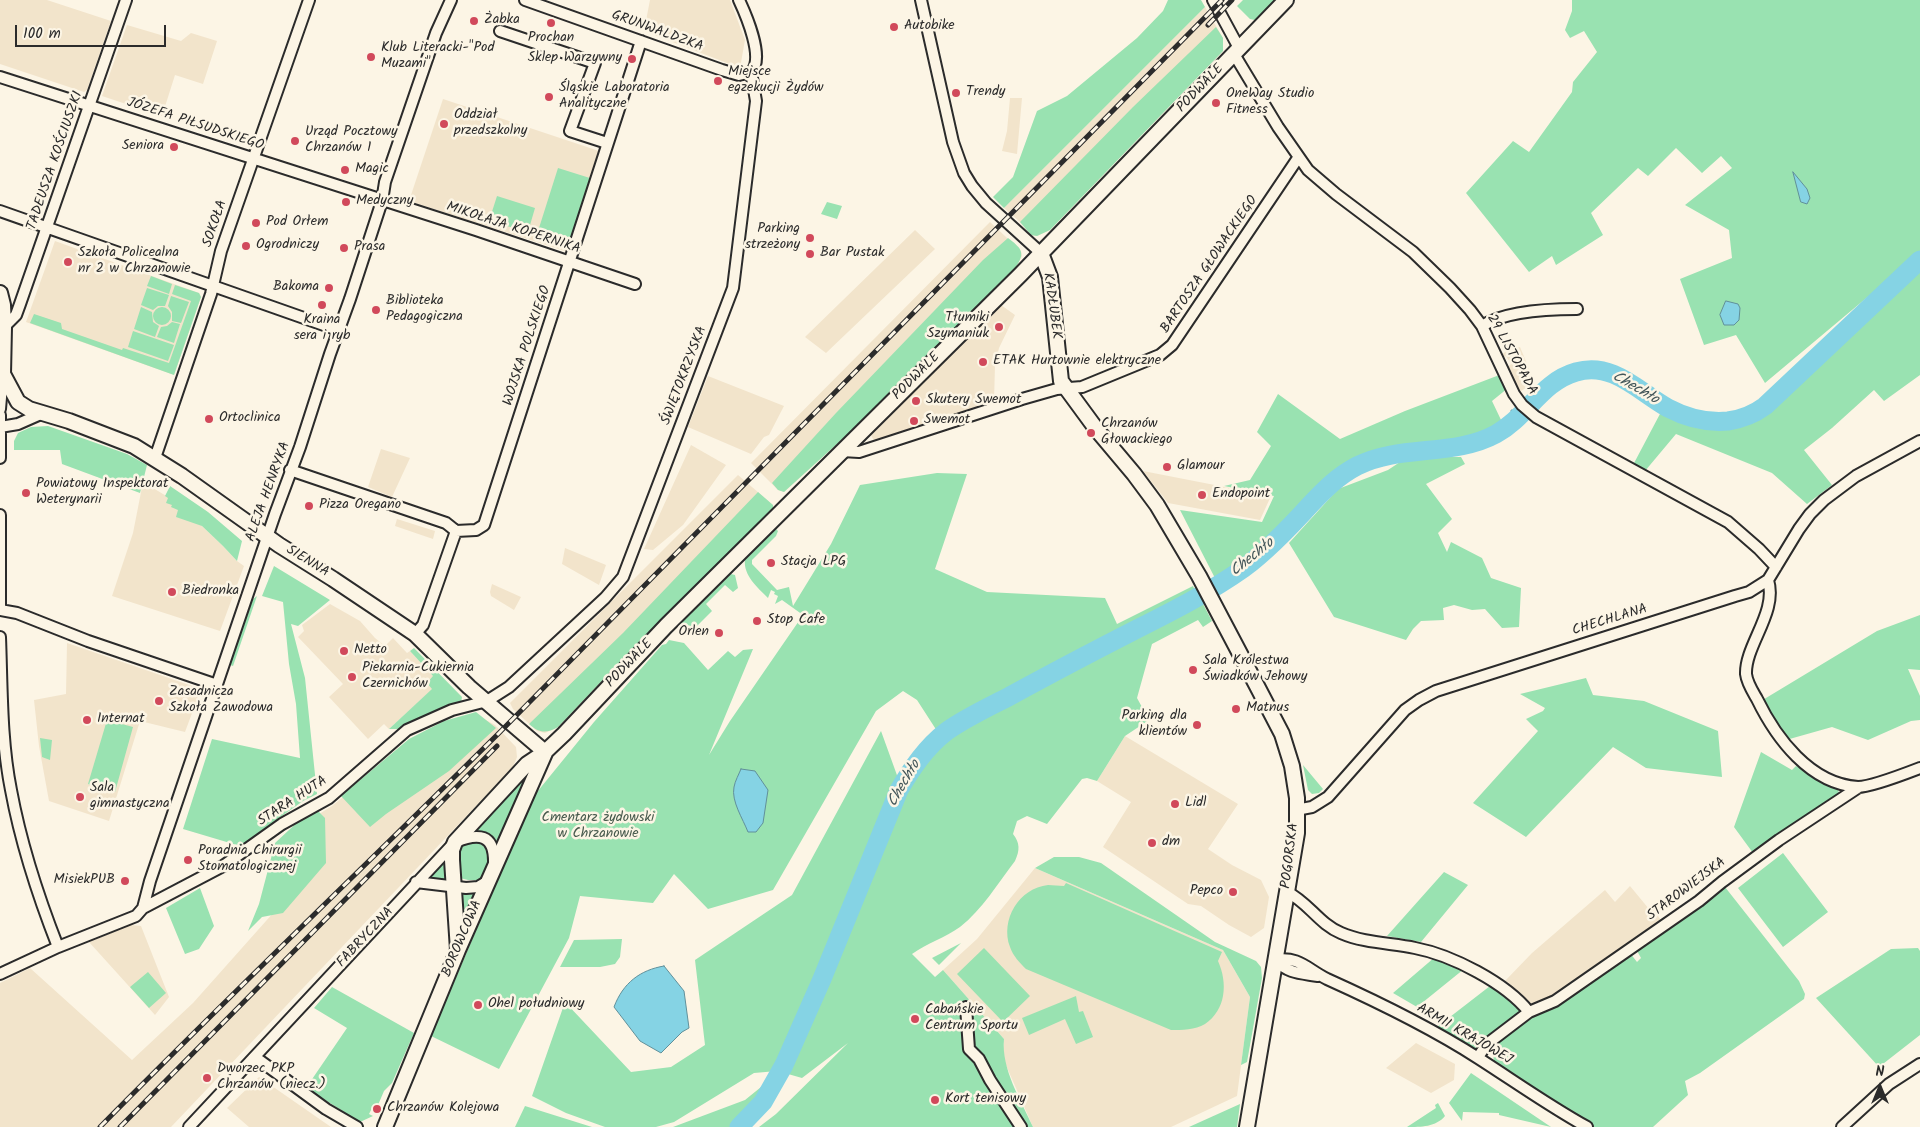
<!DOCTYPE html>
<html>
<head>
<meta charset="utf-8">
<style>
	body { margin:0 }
	#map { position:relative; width:1920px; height:1127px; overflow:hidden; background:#fcf5e5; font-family:Kalam,sans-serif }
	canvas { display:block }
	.north { position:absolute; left:1855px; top:1062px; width:50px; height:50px; -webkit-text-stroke:4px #fcf5e5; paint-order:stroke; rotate:0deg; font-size:14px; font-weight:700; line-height:20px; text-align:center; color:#2b2b2b }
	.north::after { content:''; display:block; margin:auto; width:18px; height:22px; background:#2b2b2b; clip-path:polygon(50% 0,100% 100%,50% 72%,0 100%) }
	.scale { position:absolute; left:15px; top:25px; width:151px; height:22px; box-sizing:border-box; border:2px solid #2b2b2b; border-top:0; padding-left:6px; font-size:15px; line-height:18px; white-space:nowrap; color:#2b2b2b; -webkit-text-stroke:4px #fcf5e5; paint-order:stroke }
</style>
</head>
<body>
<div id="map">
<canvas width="1920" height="1127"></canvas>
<div class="north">N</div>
<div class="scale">100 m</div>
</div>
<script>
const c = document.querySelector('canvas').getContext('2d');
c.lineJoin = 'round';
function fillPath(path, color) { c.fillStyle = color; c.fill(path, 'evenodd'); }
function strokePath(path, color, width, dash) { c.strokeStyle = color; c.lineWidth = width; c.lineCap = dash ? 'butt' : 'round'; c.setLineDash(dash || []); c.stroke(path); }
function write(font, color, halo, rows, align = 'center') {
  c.font = font + ' Kalam,sans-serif'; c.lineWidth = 5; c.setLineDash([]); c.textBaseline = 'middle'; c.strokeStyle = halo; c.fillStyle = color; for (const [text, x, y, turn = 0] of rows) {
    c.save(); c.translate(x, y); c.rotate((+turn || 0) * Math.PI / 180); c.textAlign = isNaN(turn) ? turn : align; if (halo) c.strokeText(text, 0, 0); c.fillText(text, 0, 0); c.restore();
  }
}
fillPath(new Path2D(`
	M0,0H47L111,21L87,90L84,92L0,64Z
	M650,0H730L745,40L740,68L644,31Z
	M1205,7L1223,38V51L1050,230L1037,236L1031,235L1020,222L1004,208Z
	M127,25L181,41L191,33L217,41L203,84L175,75L162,116L102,96Z
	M1010,98H1022L1017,154L1002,151L1007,131Z
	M443,99L602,152L571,253L409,201Z
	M990,222L1021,251L1022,256L1016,267L860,423L784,492L778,490L751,463Z
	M915,230L935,249L826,353L805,337Z
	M55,241L199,293L201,297L174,375L26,322Z
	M1001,305L1015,315L999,348L995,365L994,402L878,441L873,439L871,435Z
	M1520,347L1535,383L1519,392L1508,373V367L1511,364L1506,356L1503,358L1499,356L1507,351Z
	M708,376L784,406L769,435L764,437L751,454L688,427Z
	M691,445L726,465L683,525L653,550L644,549Z
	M381,449L410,458L392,497L368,487Z
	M1143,471L1271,496L1260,520L1168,503Z
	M738,475L773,505V508L636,645L558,727L545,733L537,731L513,709L510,703Z
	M143,482L168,497L172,505L202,526L223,546L237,561L244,566L220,631L112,596L133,533Z
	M397,519L435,531L433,539L395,526Z
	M565,548L606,565L599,585L562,564Z
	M492,584L521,597L514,610L491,596L490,592Z
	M330,604L360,621L375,638L385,646L393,638L407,653L410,651L434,677L433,689L389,729L384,724L368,739L329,697L343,684L298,637L304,631L302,625Z
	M67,643L201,689L185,732L140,721L109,821L49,801L39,746L34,700L66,694Z
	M484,719L495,725L516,747L517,757L513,767L171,1127H0V983L30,968L132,1060L193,1003L274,912L303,824L332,806L398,752Z
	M1125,736L1238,804L1208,849L1232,865L1261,880L1269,897L1264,928L1251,937L1229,925L1201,906L1188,904L1103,847L1131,802L1097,781Z
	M1035,868L1223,950L1250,997L1237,1096L1171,1127H1033L1005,1063L1003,1051L1004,1039L943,970L977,939Z
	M1630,886L1649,909L1653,908L1662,922L1537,1010L1504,982L1532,953L1605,890L1615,902Z
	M131,925L141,926L169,997L155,1015L89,942Z
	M1416,1043L1455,1064L1454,1080L1431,1093L1386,1068Z
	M259,1077L331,1127H249L227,1108Z`), '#f2e4cb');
fillPath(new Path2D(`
	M1168,0H1201L1205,7L1004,208L993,197L1013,177L1037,111L1067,96L1137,38L1163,11Z
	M1243,0H1276L1255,20L1250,19L1237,6Z
	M1572,0H1920V253L1765,383L1736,335L1704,345L1680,279L1732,258L1729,230L1685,205L1732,168L1721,156L1702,173L1676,148L1648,176L1638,168L1591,213L1603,235L1556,265L1552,256L1529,272L1466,193L1513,141L1529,152L1572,92L1573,82L1597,52L1584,31L1570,38L1565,30L1572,11Z
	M1216,27L1223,38V51L1050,230L1037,236L1031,235L1020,222L1133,107Z
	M558,168L593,179L574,239L539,228Z
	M497,196L535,208L528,232L489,221Z
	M827,202L842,206L837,219L821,214Z
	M1008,238C1021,248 1026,252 1016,267L860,423L784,492L778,490L772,483L836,413L983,260Z
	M1920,268V375L1884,401L1874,390L1832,428L1804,450L1832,485L1807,504L1772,473L1676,434L1645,471L1633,465L1661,412C1673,417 1688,425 1701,426C1727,429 1750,419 1772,408Z
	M151,276L172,284L169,294L147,286Z
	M175,285L199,293L201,297L174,375L30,323L34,314L61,323L62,329L122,350L123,348L169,363L191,301L172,294Z
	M147,288L169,295L165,306H158L153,310L141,305Z
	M171,296L189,302L181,323L172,321V312L168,306Z
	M141,307L152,312L153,322L159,326L155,337L134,329Z
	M153 316a9 9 0 1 1 18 0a9 9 0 1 1-18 0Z
	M172,322L180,324L174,343L157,337L161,327L167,326Z
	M133,331L174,345L168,361L128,347Z
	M1502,374L1508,388L1492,401L1502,422L1496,428L1467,439L1386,452L1342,469L1246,563L1217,582L1180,510L1262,522L1274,496L1224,486L1250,480L1271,446L1257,432L1278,394L1340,439L1405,411Z
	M48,426L127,454L147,465L140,493L62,464L60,450H14V441L18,433L31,427Z
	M1418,457H1461L1465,464L1426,484L1452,519L1438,533L1447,552L1451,542L1482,558L1491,578L1521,588L1519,627L1502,628L1485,609L1472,610L1454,605L1443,608L1444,620L1421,621L1413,629L1406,640L1334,617L1289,543L1338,489L1388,470L1400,462Z
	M937,473L967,474L935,569L987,592L1105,598L1117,624L1193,586L1196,593L1167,611L958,715L937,731L917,700L903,691L876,711L773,890L708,909L674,874L653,903L580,896L569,938L499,1069L431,1036L533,797L594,722L662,645L666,644L669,640L684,643L708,670L728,651L735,657L743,650L753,649L709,755L730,721L803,615L782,600L775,604L778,596L774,594L775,592L771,590L768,598C758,588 743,575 745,560L776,529L778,531L776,536L752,560V564L777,590L789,587L793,606L831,544L860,485Z
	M170,486L208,512L242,541L237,561L223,546L202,526L176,517L178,510L171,507L172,505L166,503L168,498L165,496Z
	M758,492L773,505V508L636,645L558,727C546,734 539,733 529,724L623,633Z
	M274,566L330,600L298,626L291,624L305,678L317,794L303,801L240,846L183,829L212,739L300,758L296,704L289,664L283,602L262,596Z
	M731,574L735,575L738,588L733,592L725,585L706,604L712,611L696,627L685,631L679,629V625Z
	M257,596L233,666L230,665L253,599Z
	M1203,604L1212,621L1203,627L1198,620L1152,644L1137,698L1149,720L1125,736L1097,781L1087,778L1082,779L1047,824L1027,816L1017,821L1013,834C1020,843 1020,850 1015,861C998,883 982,910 960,927C945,938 927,943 912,954L935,977L943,970L1004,1039C1001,1069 1021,1100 1033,1127H759L776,1114L848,1043L802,1078L788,1074L901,800L918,766L950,736L1184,612Z
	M1920,615V670L1908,669L1920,696V720L1911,721L1868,740L1832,727L1786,740L1761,701L1877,631Z
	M414,648L462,697L461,703L430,714L402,729H389L432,689L427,683L433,676L410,651Z
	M1586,678L1593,695L1644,701L1718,731L1722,777L1646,768L1613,747L1526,837L1473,803L1538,731L1526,719L1543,711L1545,708L1520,694Z
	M476,712L496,728L449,771L386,814L370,827L341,796L409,739L444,721Z
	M107,720L133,727L115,792L88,784Z
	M881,731L898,778L880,818L777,1071L754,1073L674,1122L656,1127H605L566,1113L532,1096L565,1002L631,1072L671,1067L705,1045L695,960L792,895Z
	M40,738L52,740L50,760L42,757Z
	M1761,752L1792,770L1796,766L1824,781L1838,786L1839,796L1753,853L1734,827Z
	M1303,765L1323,789L1319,793L1312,794L1308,790Z
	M530,770H532L498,844L488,833L474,829Z
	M317,810L325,818L326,863L283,913L262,917L248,931L259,904L275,843L303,817Z
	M469,840C494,843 494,867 478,880H468L460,878C458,861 453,851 469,840Z
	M1783,853L1828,912L1783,947L1738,888Z
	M1054,857H1079L1101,863L1215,942L1256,961L1261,967L1262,978L1247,1062L1241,1065L1250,997L1223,950L1035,868Z
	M447,859L448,880L428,878Z
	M1444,872L1468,885L1421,942L1387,936Z
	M1066,883L1222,952L1218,961C1228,983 1226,1010 1205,1024C1195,1030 1182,1030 1171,1030L1026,969C1020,963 1013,956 1010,947C1000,920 1019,888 1048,885C1053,885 1059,886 1064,886Z
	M1725,887L1799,981L1805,994L1804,999L1700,1073L1685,1081L1688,1095L1653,1127H1594L1586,1124L1494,1061L1492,1049L1497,1045L1496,1043L1534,1014L1588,986L1630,953L1637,962L1641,958L1636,949L1687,915Z
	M200,888L214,926L199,949L185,954L166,908Z
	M457,891H479L463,930Z
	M622,939L620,957L615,964L600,967H560L574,940Z
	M961,943L939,965L932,958Z
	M984,948L1030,996L1003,1022L957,974Z
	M1918,948L1920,951V1035L1879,1067L1816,998L1891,949Z
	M1435,957L1449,962L1450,965L1464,969L1417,1007L1393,993Z
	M148,972L166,993L149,1008L130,987Z
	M1490,986L1515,1001L1521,1008V1014L1475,1049L1437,1027Z
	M332,987L414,1033L392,1083L384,1091L378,1105L374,1104L369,1114L373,1116L360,1122L306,1088L347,1028L314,1008Z
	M1076,996L1079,1012L1083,1011L1093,1037L1076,1044L1065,1019L1029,1035L1022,1018Z
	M1471,1073L1551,1127L1499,1115V1113L1463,1112L1462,1121L1449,1103Z
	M766,1083L763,1095L734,1127H673L745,1100Z
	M1438,1103L1445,1116C1436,1127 1421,1127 1407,1127L1436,1108L1435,1105Z
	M1240,1104L1237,1127H1189Z
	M525,1106L592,1127H515Z`), '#99e2b1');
const water = new Path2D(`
	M1793,172L1807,189L1810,198L1807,204L1801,202Z
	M1726,301L1738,304L1740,308L1739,320L1734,325H1724L1720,315Z
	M741,769L755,771L768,790L763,823L756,832H748C743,819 731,801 734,787C735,781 739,774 741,769Z
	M664,966L684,991L689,1028L682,1032L661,1053L640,1041L614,1007C623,983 640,970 664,966Z`);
fillPath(water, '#85d3e4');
strokePath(water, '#61909a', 1);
strokePath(new Path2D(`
	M1512,411L1515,419`), '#61909a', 3);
strokePath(new Path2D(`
	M739,1127L763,1102L784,1065L822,979L899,790C912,768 926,747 947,731C967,717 989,707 1010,696C1052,673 1094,651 1137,629C1173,611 1210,592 1244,568C1268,550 1290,527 1310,505C1325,489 1338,476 1357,466C1401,444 1454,457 1496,434C1527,417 1541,382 1576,372C1613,361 1639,392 1668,408C1687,418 1707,423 1728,421C1742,419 1753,415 1765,406L1920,260`), '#85d3e4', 19);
const street = new Path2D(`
	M525,0L722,70L739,75L751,72
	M921,0L953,142L964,173L972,186L986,203L1041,253
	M1213,0L1239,48
	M500,31L595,63L570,131L607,143
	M1234,54L1278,127L1308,170L1336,194L1413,252L1450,288L1470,310L1482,326L1514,394L1522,405L1536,417L1728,522L1759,549L1776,567
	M0,77L476,230L635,284
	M0,211L338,330
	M1482,326C1505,311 1549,309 1577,309
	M4,327L16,315L20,304L126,0
	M0,409L3,374
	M0,415V458
	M0,427L18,424L43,413
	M842,451L859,452L1022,399L1057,389L1082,387L1160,355L1172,345L1298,158
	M155,458L211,294L221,251L309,0
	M290,470L446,523L456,531
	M0,515V608
	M456,531L476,530L484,525L641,41
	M1768,580C1778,612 1745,645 1746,674C1747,683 1753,692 1757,699C1776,738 1810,784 1858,787C1871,787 1907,773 1920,768
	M0,610L17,613L88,641L217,685
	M415,634L423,625L456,531
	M0,637C2,688 1,740 11,790C21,844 38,896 58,947
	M1296,810L1312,807L1328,797L1405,710L1419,700L1436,691L1735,596L1749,592L1768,580L1799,529L1810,514L1824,500L1856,476L1920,441
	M416,882L466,888L478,887L488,881
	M1287,892C1308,902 1319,924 1341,933C1364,943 1391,943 1415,948C1452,955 1506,983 1529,1012L1555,1001L1699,901L1722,882L1779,840L1859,787
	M143,908L150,881L275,514L300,447L330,354L350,299L382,201L385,182L436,33L451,0
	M1275,960C1299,956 1307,969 1327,979C1378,1002 1430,1027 1478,1058C1514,1081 1549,1106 1587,1127
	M1275,960C1289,974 1300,973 1318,976
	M0,974L58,947L136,916L143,908L223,866L282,824L329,798L407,730L452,710L487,701L509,687L605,598L623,577L733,288L756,101L751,72C765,59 746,15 739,0
	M966,1007L969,1049L979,1059L990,1080L1021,1127
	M255,1057L326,1109L357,1127
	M1478,1057L1487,1044L1529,1012
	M189,1127L455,842C478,833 495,833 494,864
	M1842,1127L1889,1084L1920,1064`);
const secondary = new Path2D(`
	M1041,253L1050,277L1061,381L1097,430L1134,474L1157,505L1199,576L1257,686L1282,734L1292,766L1297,798V833L1247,1127
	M0,293L3,305L4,327L3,374L18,402L29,409L69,421L134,446L182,476L279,545L333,579L415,634L469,687L545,752
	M458,950L452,860V850L455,842L527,764L545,752L564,734L666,626L1020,275L1286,0
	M385,1127L458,950L545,753`);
strokePath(street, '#2b2b2b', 14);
strokePath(secondary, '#2b2b2b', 18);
strokePath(street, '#fcf5e5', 10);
strokePath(secondary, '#fcf5e5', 14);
const rail = new Path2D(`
	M1208,25L1232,0
	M100,1127C231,994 366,865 499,733L1222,0
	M120,1127L497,746`);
strokePath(rail, '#2b2b2b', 5);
strokePath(rail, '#fcf5e5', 3, [9]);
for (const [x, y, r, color] of [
	[474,21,5,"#d1495b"],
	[551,23,5,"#d1495b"],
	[894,27,5,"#d1495b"],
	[371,57,5,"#d1495b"],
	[632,59,5,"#d1495b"],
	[718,81,5,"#d1495b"],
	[956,93,5,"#d1495b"],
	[549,97,5,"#d1495b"],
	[1216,103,5,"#d1495b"],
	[444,124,5,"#d1495b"],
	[295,141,5,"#d1495b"],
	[174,147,5,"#d1495b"],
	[345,170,5,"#d1495b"],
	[346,202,5,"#d1495b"],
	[256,223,5,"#d1495b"],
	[810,238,5,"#d1495b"],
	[246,246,5,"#d1495b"],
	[344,248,5,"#d1495b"],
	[810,254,5,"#d1495b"],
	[68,262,5,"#d1495b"],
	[329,288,5,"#d1495b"],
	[322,305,5,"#d1495b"],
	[376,310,5,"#d1495b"],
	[999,327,5,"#d1495b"],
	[983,362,5,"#d1495b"],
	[916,401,5,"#d1495b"],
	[209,419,5,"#d1495b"],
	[914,421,5,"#d1495b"],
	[1091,433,5,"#d1495b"],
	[1167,467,5,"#d1495b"],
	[26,493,5,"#d1495b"],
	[1202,495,5,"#d1495b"],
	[309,506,5,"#d1495b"],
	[771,563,5,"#d1495b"],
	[172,592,5,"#d1495b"],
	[757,621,5,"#d1495b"],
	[719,633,5,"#d1495b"],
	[344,651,5,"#d1495b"],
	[1193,670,5,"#d1495b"],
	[352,677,5,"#d1495b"],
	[159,701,5,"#d1495b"],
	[1236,709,5,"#d1495b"],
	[87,720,5,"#d1495b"],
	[1197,725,5,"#d1495b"],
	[80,797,5,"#d1495b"],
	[1175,804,5,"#d1495b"],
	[1152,843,5,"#d1495b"],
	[188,860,5,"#d1495b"],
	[125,881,5,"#d1495b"],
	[1233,892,5,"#d1495b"],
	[478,1005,5,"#d1495b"],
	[915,1019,5,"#d1495b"],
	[207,1078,5,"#d1495b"],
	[935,1100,5,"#d1495b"],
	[377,1109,5,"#d1495b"]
]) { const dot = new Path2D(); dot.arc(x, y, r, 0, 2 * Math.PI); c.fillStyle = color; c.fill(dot); strokePath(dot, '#fcf5e5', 2); }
write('14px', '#2b2b2b', '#fcf5e5', [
	["Żabka",484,21],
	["Autobike",904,27],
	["Prochan",551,39,"center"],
	["Klub Literacki-\"Pod",381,49],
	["Muzami\"",381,65],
	["Sklep Warzywny",622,59,"right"],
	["Miejsce",728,73],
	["egzekucji Żydów",728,89],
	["Śląskie Laboratoria",559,89],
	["Analityczne",559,105],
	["Trendy",966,93],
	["OneWay Studio",1226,95],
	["Fitness",1226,111],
	["Oddział",454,116],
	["przedszkolny",454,132],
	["Urząd Pocztowy",305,133],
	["Chrzanów 1",305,149],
	["Seniora",164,147,"right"],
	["Magic",355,170],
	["Medyczny",356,202],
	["Pod Orłem",266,223],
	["Parking",800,230,"right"],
	["strzeżony",800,246,"right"],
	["Ogrodniczy",256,246],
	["Prasa",354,248],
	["Szkoła Policealna",78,254],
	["nr 2 w Chrzanowie",78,270],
	["Bar Pustak",820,254],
	["Bakoma",319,288,"right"],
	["Biblioteka",386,302],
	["Pedagogiczna",386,318],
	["Tłumiki",989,319,"right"],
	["Szymaniuk",989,335,"right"],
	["Kraina",322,321,"center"],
	["sera i ryb",322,337,"center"],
	["ETAK Hurtownie elektryczne",993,362],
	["Skutery Swemot",926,401],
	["Ortoclinica",219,419],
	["Swemot",924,421],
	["Chrzanów",1101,425],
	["Głowackiego",1101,441],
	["Glamour",1177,467],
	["Powiatowy Inspektorat",36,485],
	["Weterynarii",36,501],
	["Endopoint",1212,495],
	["Pizza Oregano",319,506],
	["Stacja LPG",781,563],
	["Biedronka",182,592],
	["Stop Cafe",767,621],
	["Orlen",709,633,"right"],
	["Netto",354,651],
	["Sala Królestwa",1203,662],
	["Świadków Jehowy",1203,678],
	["Piekarnia-Cukiernia",362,669],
	["Czernichów",362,685],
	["Zasadnicza",169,693],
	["Szkoła Zawodowa",169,709],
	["Matnus",1246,709],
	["Parking dla",1187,717,"right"],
	["klientów",1187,733,"right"],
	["Internat",97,720],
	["Sala",90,789],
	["gimnastyczna",90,805],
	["Lidl",1185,804],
	["dm",1162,843],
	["Poradnia Chirurgii",198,852],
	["Stomatologicznej",198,868],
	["MisiekPUB",115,881,"right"],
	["Pepco",1223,892,"right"],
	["Ohel południowy",488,1005],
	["Cabańskie",925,1011],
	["Centrum Sportu",925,1027],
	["Dworzec PKP",217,1070],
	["Chrzanów (niecz.)",217,1086],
	["Kort tenisowy",945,1100],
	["Chrzanów Kolejowa",387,1109]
], 'left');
write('14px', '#2b2b2b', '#fcf5e5', [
	["GRUNWALDZKA",657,32,20],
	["PODWALE",1201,89,-46],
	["JÓZEFA PIŁSUDSKIEGO",195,125,18],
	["TADEUSZA KOŚCIUSZKI",56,161,-71],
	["SOKOŁA",216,224,-71],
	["MIKOŁAJA KOPERNIKA",513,229,18],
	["BARTOSZA GŁOWACKIEGO",1210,265,-56],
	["KADŁUBEK",1051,306,82],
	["WOJSKA POLSKIEGO",528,346,-72],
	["29 LISTOPADA",1511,355,61],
	["ŚWIĘTOKRZYSKA",685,376,-69],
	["PODWALE",917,377,-45],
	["ALEJA HENRYKA",269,492,-70],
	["SIENNA",307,562,32],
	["CHECHLANA",1610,621,-17],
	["PODWALE",630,664,-46],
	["STARA HUTA",293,802,-33],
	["POGORSKA",1291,856,-83],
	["STAROWIEJSKA",1687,890,-37],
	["FABRYCZNA",366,938,-47],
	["BOROWCOWA",463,939,-67],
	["ARMII KRAJOWEJ",1464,1035,30]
]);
write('14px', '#46594c', '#fcf5e5', [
	["Cmentarz żydowski",598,819],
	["w Chrzanowie",598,835]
]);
write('italic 15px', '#425559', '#fcf5e5', [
	["Chechło",1635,389,30],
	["Chechło",1253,558,-39],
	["Chechło",905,784,-60]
]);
</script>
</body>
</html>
